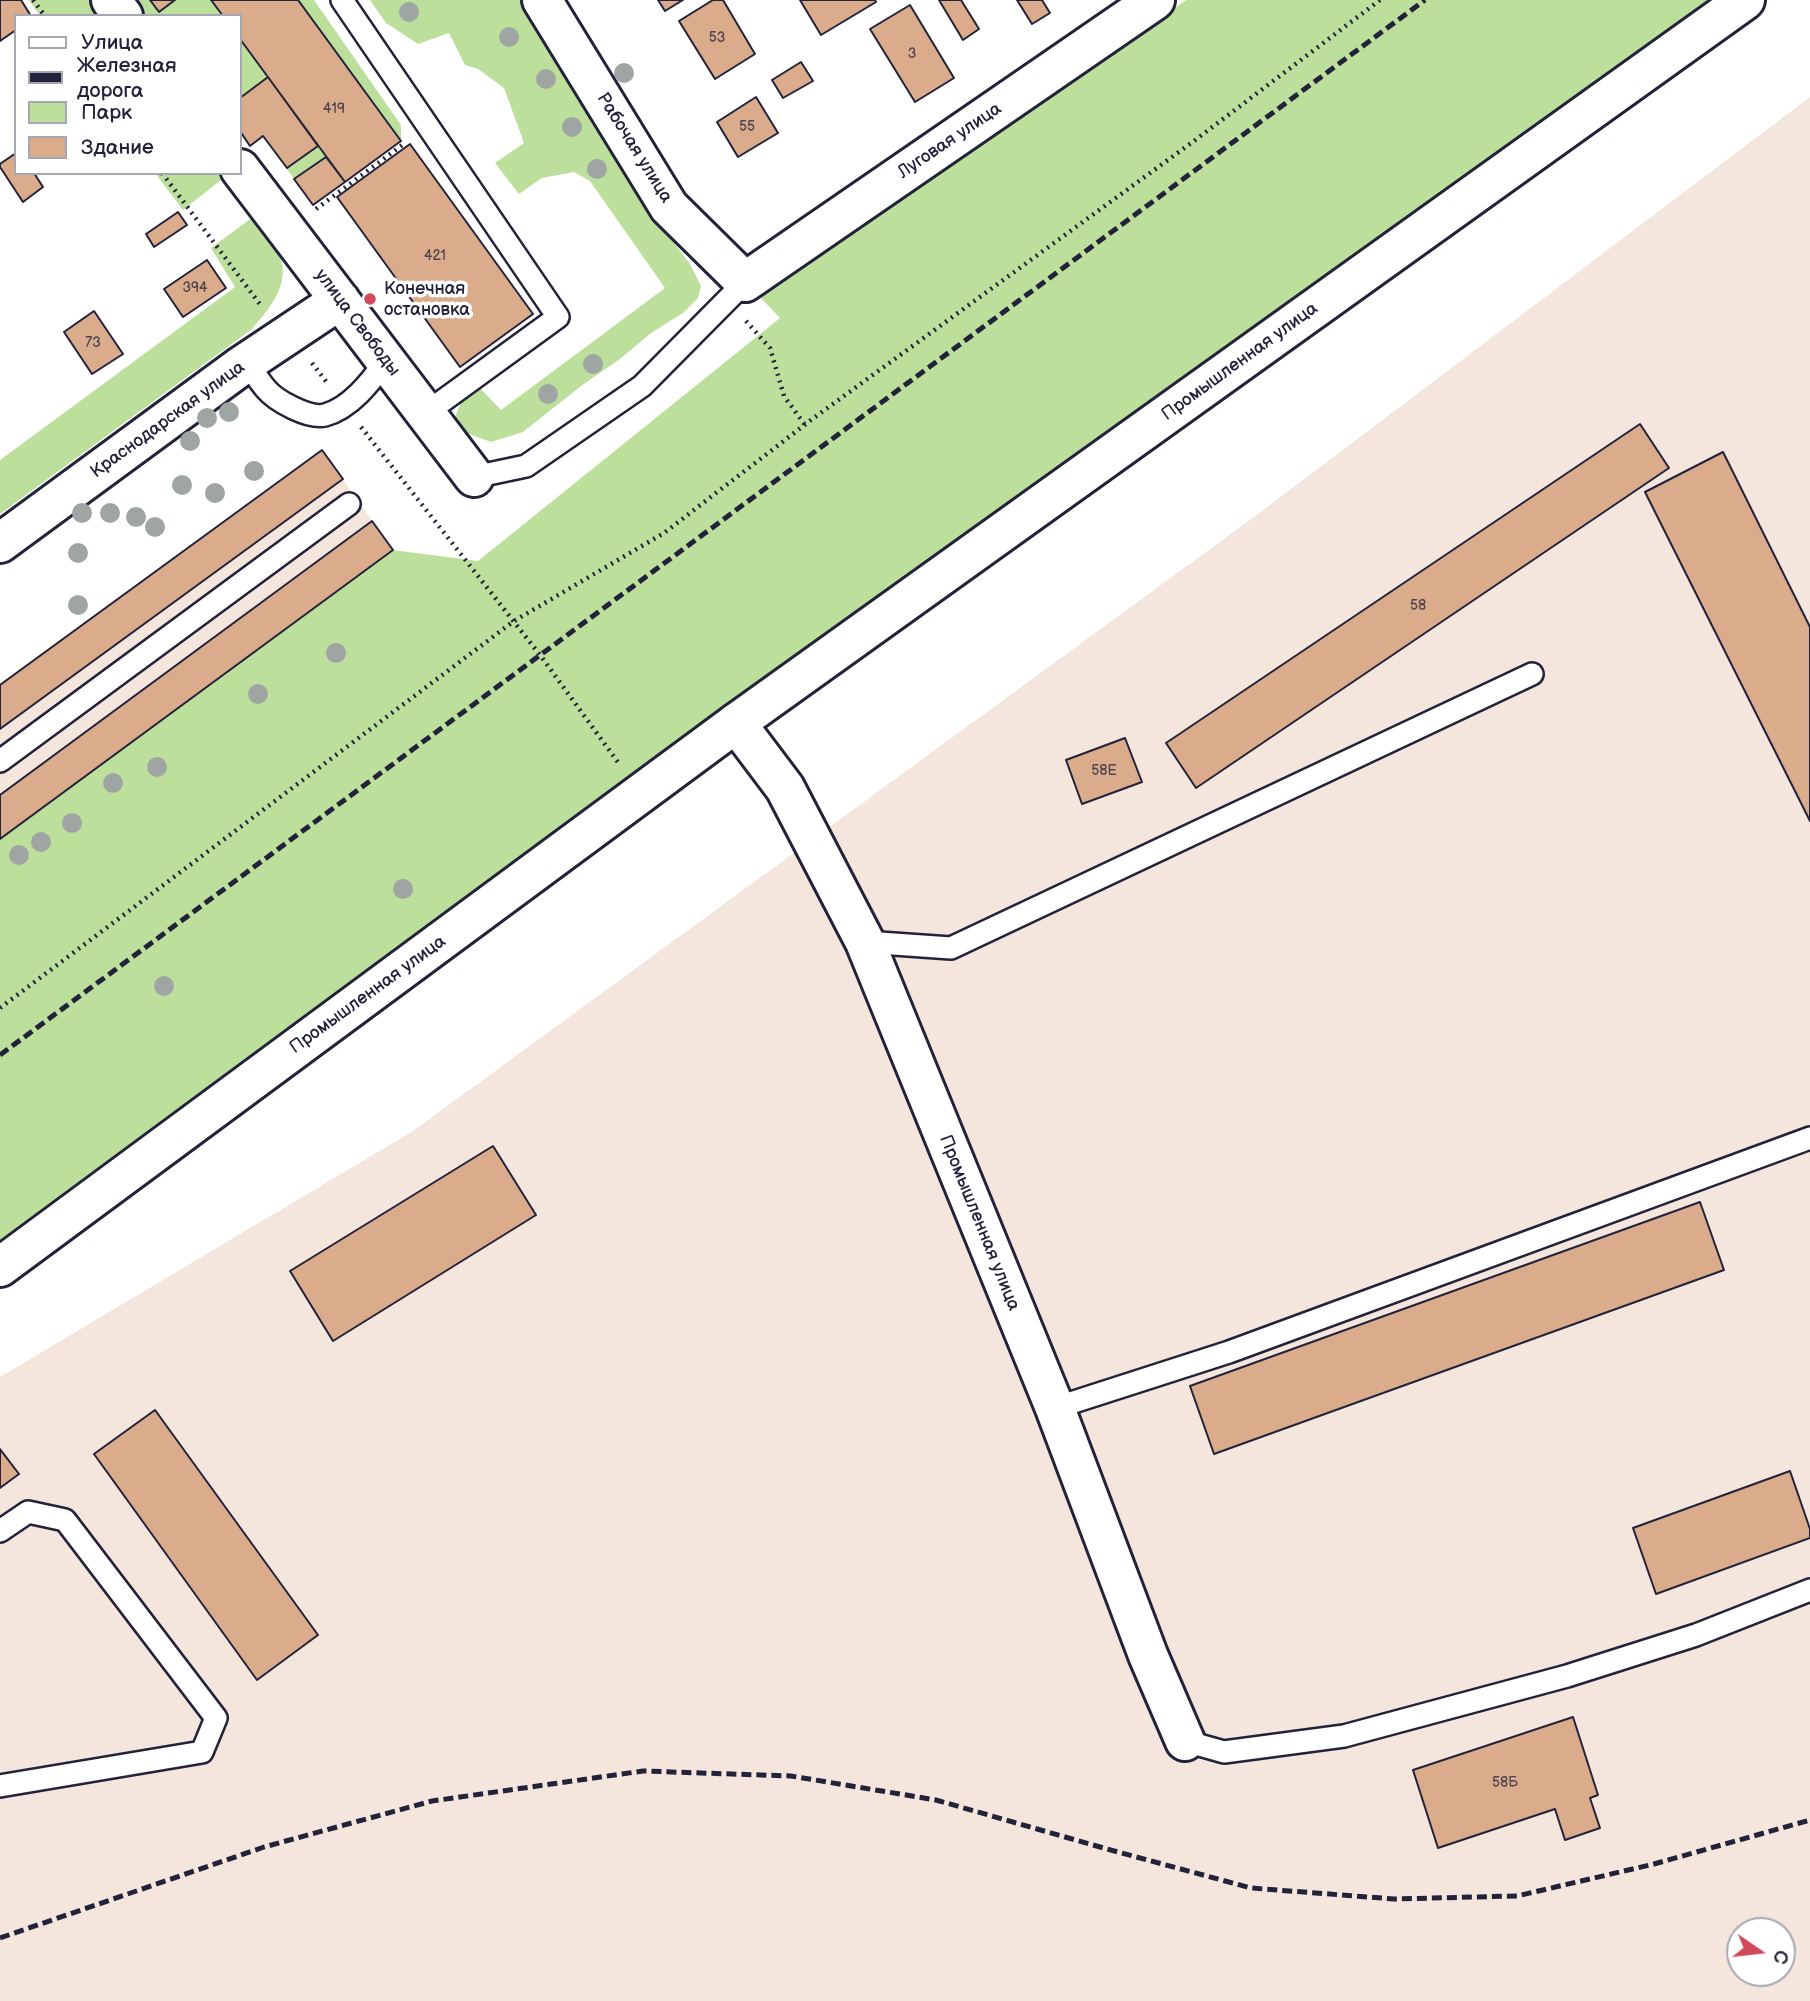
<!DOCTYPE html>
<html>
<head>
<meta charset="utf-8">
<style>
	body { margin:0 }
	#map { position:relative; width:1810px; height:2001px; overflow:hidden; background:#fff; font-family:"Balsamiq Sans",sans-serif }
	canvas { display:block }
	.legend { position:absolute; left:14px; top:14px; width:228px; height:161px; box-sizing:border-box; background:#fff; border:2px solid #a7a7b1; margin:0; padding:9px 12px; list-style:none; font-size:21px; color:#22223b }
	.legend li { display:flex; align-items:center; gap:14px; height:35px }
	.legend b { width:35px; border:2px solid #a7a7b1 }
	.north { position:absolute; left:1726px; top:1917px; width:70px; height:70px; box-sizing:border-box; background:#fff; border:2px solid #a7a7b1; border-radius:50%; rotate:104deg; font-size:19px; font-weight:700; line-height:28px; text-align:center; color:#22223b }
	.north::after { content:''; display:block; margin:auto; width:24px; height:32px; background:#d1495b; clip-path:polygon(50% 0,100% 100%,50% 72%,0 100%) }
</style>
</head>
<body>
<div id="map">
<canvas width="1810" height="2001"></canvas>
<ul class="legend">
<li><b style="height:9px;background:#fff"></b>Улица</li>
<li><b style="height:9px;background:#22223b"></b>Железная дорога</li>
<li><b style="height:19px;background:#bce09b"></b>Парк</li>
<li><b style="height:19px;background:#daac8b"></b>Здание</li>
</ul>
<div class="north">С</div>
</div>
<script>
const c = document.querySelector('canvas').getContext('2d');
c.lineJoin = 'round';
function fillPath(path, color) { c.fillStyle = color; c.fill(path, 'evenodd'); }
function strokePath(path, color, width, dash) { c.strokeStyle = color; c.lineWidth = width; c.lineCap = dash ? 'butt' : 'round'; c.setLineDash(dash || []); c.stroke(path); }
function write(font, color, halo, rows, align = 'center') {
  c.font = font + ' "Balsamiq Sans",sans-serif'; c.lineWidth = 7; c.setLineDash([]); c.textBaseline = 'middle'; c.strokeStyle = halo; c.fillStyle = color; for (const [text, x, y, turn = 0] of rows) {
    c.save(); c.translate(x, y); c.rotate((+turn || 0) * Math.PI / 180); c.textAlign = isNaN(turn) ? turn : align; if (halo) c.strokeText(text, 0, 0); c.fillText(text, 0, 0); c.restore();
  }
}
fillPath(new Path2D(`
	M1810,97V2001H0V1377L413,1131L1254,517ZM1740,1931H1782V1973H1740Z
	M322,450L393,550L0,839V685Z`), '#f4e6dc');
fillPath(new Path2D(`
	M29,0H89L101,16H40Z
	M136,0H314L401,125V141L313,205L263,136L250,146L240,135V16H147Z
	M370,0H533L653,215L690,264L701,286L698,298L683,313L651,333L620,359L581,386L523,432L491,442L467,433L455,419C459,404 465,393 478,386L501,410L665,288L590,181L574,172L542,178L519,194L495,163L524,143L504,88L478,69L465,65L449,33L418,44L386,23Z
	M1186,0H1720L425,929L0,1240V839L393,550L478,561L780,318L756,293Z
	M155,173H217L221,180L183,210Z
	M253,217C294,262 292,284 252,329L0,514V460L235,287L211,248Z`), '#bce09b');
const building = new Path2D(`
	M0,0H21L31,16H16V30L0,41Z
	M150,0H175L159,12Z
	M211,0H298L401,141L345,182L240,39V16H223Z
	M658,0H683L665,11Z
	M713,0H723L755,54L715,79L679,21Z
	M800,0H875L876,2L821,35Z
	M939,0H961L979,29L963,40Z
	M1017,0H1042L1050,13L1032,24Z
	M910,5L954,78L915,102L870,29Z
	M801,62L813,81L783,98L772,80Z
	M268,77L318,146L287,168L263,136L250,146L240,131V98Z
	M756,97L778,133L738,157L717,122Z
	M410,144L533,314L460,367L337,197Z
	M16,153V173H34L43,187L23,202L0,167V164Z
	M326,157L345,182L313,205L294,179Z
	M178,212L187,225L154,247L146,234Z
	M207,260L226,288L183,317L164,289Z
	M94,311L123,354L92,374L64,332Z
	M1640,424L1669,468L1196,788L1166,743Z
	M322,450L343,479L0,729V685Z
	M1723,452L1810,627V821L1645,492Z
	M372,521L393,550L0,839V795Z
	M1125,738L1142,782L1082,804L1066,760Z
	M493,1146L536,1215L333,1341L290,1271Z
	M1700,1202L1724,1270L1214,1454L1190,1386Z
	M155,1410L318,1635L257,1680L94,1454Z
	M0,1449L19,1474L0,1488Z
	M1790,1471L1810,1529V1538L1656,1594L1633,1528Z
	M1573,1717L1598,1795L1590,1798L1600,1828L1565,1840L1555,1809L1438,1848L1413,1770Z`);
fillPath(building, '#daac8b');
strokePath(building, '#22223b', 2);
const service = new Path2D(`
	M342,0L558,317L426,413
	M247,362C253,371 259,381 266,389C276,401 309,419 325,415C351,408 371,381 386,361
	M474,477L526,466L642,386L745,282
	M0,761L349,504
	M865,942L951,948L1532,674
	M1055,1408L1229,1352L1810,1138
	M0,1531L28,1512L65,1520L216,1718L202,1752L0,1786
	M1185,1741L1224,1752L1344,1736L1567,1676L1696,1635L1810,1590`);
const minor = new Path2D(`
	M111,0L123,16
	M542,0L669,207L745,282L1155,0
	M240,169L474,477
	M0,543L241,366L340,300
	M736,723L785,788L865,942L1055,1408L1148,1655L1185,1741`);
const tertiary = new Path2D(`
	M0,1267L736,723L1745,0`);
strokePath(service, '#22223b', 26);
strokePath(minor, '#22223b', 44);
strokePath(tertiary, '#22223b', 44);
strokePath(new Path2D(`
	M33,0L45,16
	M162,173L262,307
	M316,209L405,143
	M746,321L770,348L784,396L805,425
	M312,363L328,384
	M361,427L540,655L620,765
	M0,1008L514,621L664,533L811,420L1194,141L1380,0`), '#22223b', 4.5, [2, 5]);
strokePath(service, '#fff', 21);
strokePath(minor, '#fff', 38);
strokePath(tertiary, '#fff', 38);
strokePath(new Path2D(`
	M0,1055L1425,0
	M0,1938L264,1847L432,1801L643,1771L791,1776L936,1800L1107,1849L1251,1888L1394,1899L1517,1896L1654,1864L1810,1820`), '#22223b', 5, [10, 5]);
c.fillStyle = '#9fa5a3';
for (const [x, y] of [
	[409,12],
	[509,37],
	[624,73],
	[546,79],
	[572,127],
	[597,169],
	[593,364],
	[548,394],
	[229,412],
	[207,418],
	[190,441],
	[254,471],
	[182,485],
	[215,493],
	[82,513],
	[110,513],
	[136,517],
	[155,527],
	[78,553],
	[78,605],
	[336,653],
	[258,694],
	[157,767],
	[113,783],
	[72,823],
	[41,842],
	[19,855],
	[403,889],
	[164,986]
]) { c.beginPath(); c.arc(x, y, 10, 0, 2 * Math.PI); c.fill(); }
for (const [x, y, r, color] of [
	[370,299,7,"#d1495b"]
]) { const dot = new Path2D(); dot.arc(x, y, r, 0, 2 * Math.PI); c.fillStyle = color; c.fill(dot); strokePath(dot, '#fff', 2.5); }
write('14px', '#50444f', null, [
	["53",717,38],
	["3",912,54],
	["419",334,109],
	["55",747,127],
	["421",435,256],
	["394",195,288],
	["73",93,343],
	["58",1418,606],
	["58Е",1104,771],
	["58Б",1505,1783]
]);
write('18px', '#22223b', '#fff', [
	["Луговая улица",950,141,-34],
	["Рабочая улица",634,148,58],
	["улица Свободы",357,323,53],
	["Промышленная улица",1240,362,-36],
	["Краснодарская улица",168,420,-36],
	["Промышленная улица",368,995,-36],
	["Промышленная улица",979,1223,68]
]);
write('18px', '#22223b', '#fff', [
	["Конечная",384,289],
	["остановка",384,310]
], 'left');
</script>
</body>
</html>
